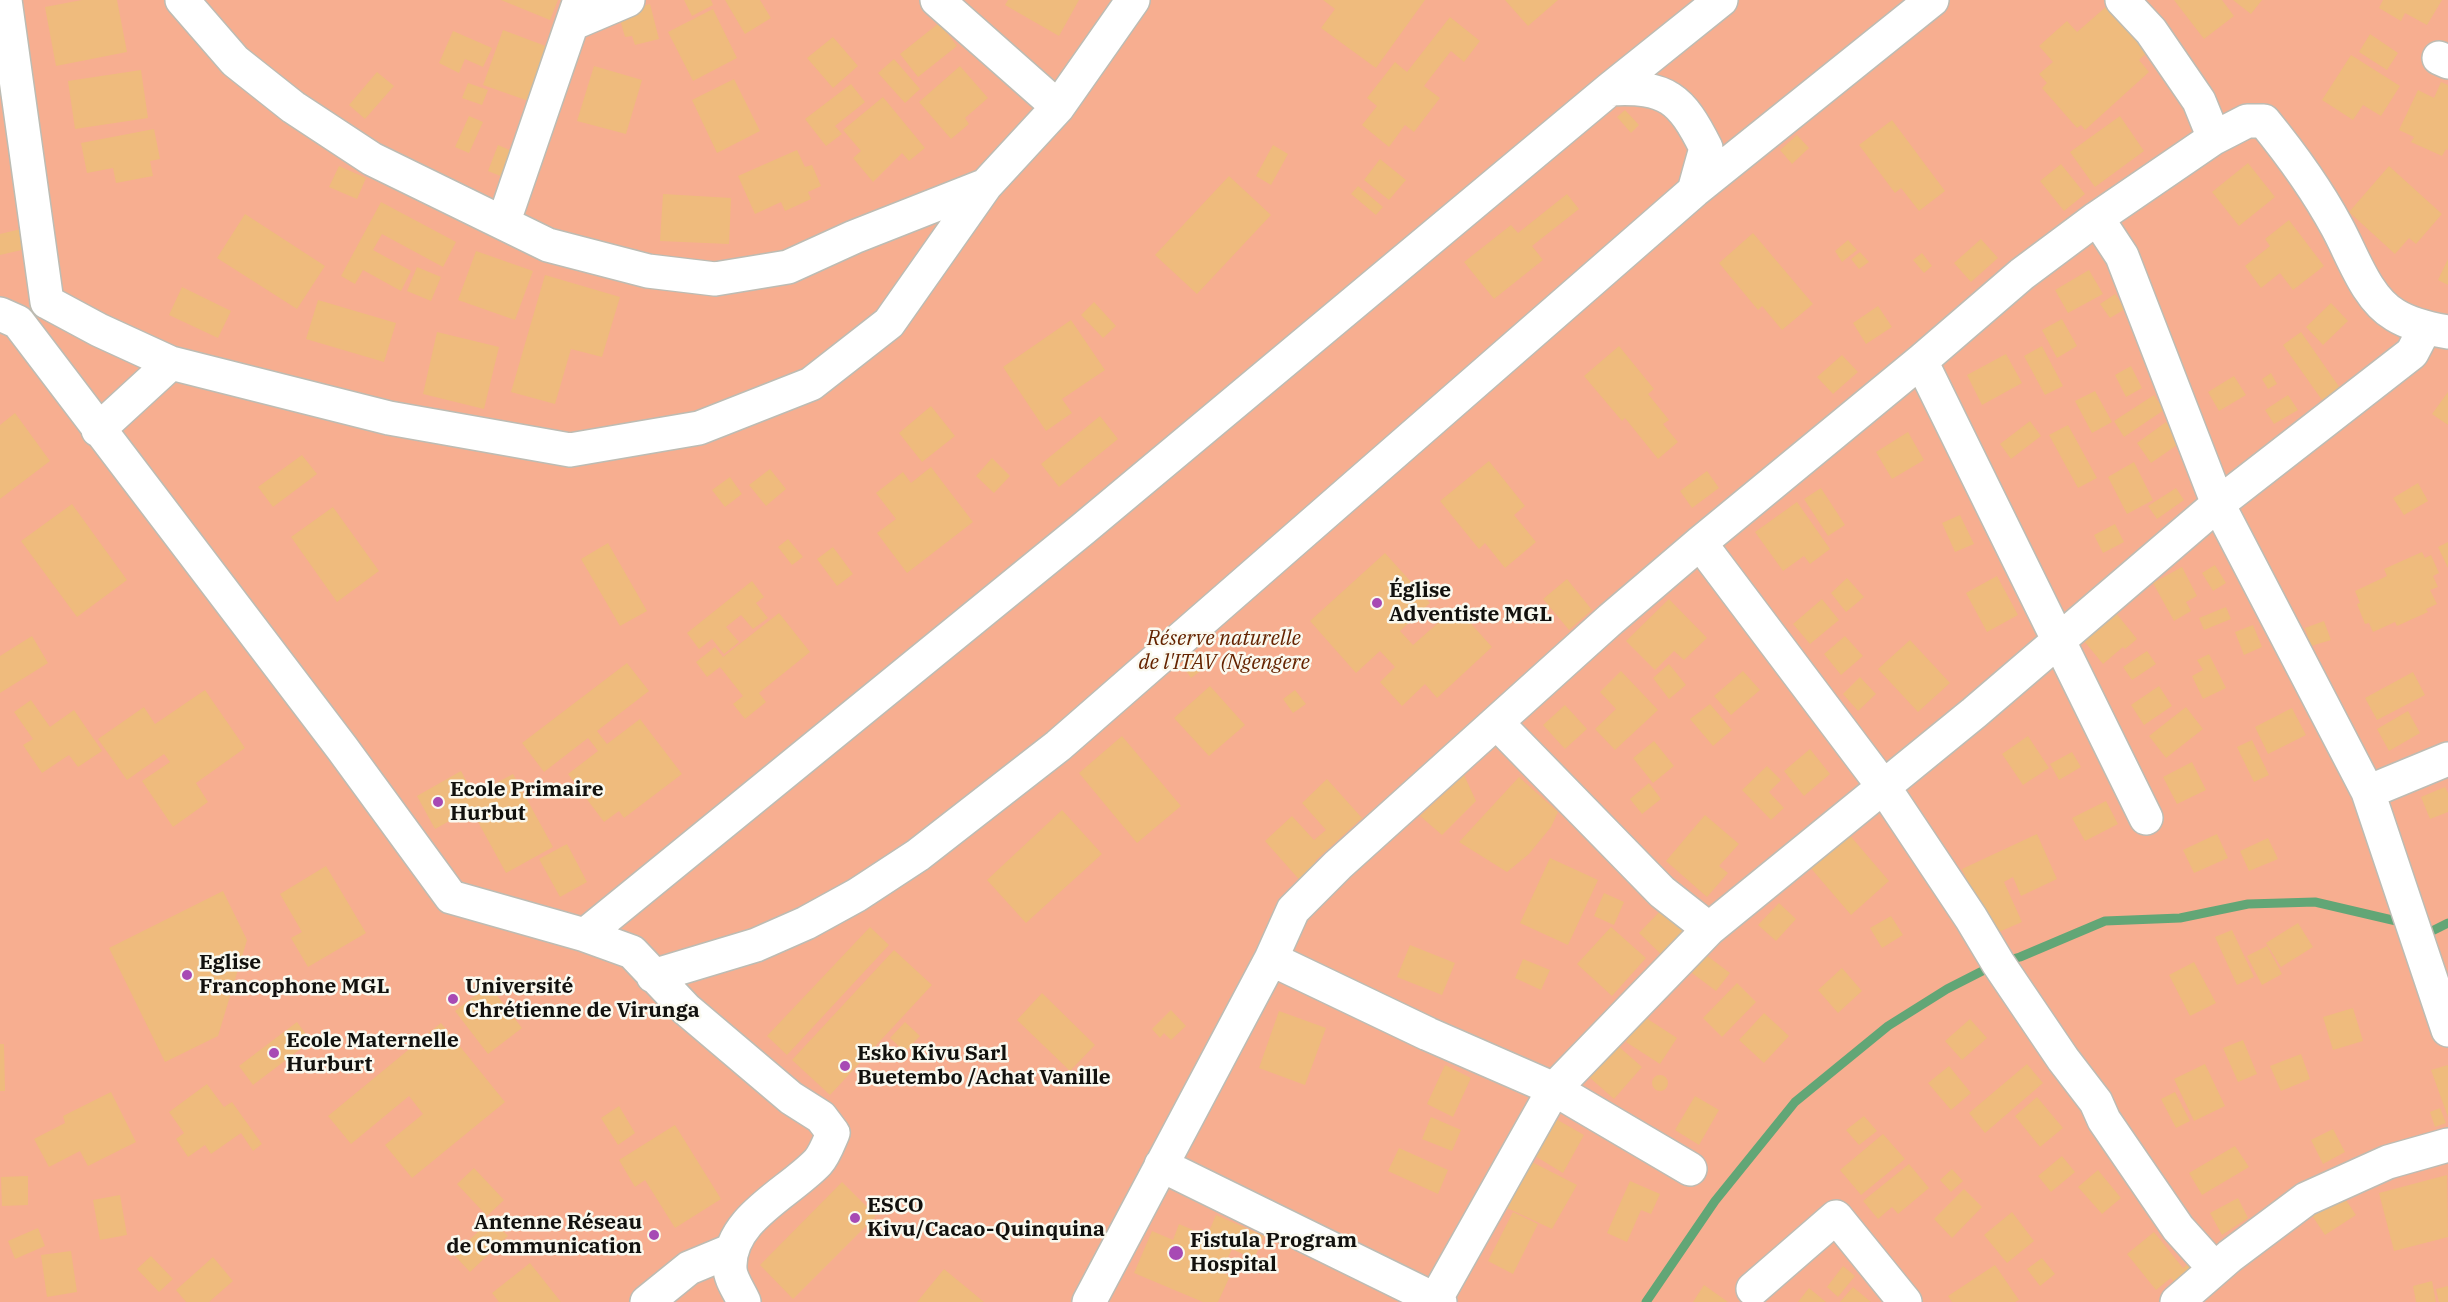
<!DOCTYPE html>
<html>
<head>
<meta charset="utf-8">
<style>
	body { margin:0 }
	canvas { display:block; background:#edebe2 }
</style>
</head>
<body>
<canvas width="2448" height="1302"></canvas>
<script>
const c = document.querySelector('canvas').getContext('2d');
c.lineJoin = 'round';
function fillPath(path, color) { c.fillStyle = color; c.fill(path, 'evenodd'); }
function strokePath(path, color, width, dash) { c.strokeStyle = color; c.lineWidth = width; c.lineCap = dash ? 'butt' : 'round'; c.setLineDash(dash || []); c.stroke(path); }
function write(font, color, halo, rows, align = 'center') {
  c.font = font + ' "IBM Plex Serif",serif'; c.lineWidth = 5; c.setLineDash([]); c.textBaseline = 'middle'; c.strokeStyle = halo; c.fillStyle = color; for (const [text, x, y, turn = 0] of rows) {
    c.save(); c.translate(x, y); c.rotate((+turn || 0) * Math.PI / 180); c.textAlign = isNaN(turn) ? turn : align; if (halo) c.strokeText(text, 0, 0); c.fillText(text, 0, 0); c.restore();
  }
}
fillPath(new Path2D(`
	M0,0H2448V1302H0Z`), '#f7ae90');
strokePath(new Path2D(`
	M2421,928L2432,931L2448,923
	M1646,1302L1715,1201L1795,1102L1888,1026L1947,989L1998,963L2020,957L2105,921L2180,918L2248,904L2315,902L2405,923`), '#62a676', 9);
fillPath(new Path2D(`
	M82,0H117L127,52L56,66L45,7Z
	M501,0H558L550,20Z
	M684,0H711L713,5L692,16Z
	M725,0H760L771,18L745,34Z
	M1008,0H1079L1059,36L1005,5Z
	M1323,0H1425L1376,68L1321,28L1335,9Z
	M1505,0H1558L1528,26Z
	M2174,0H2222L2234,16L2204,39Z
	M2233,0H2262L2251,14Z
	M2383,0H2442L2427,25L2405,13L2401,21L2379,8Z
	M650,4L659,39L635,45L632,36L625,37L618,13Z
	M2107,6L2148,52L2139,60L2149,72L2085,130L2081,125L2077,128L2042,88L2047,83L2039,74L2053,62L2039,46L2067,21L2077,32Z
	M713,9L737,58L693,81L668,32Z
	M1450,17L1480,41L1464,62L1451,51L1424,86L1440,98L1414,132L1405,125L1389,147L1362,125L1377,106L1367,98L1395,62L1407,72Z
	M939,23L957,46L918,77L900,54Z
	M503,30L556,50L537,104L483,85Z
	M453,31L492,48L483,67L465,59L459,73L439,63Z
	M2370,34L2398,53L2387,70L2359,52Z
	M833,37L858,66L833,88L807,58Z
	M2351,55L2400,86L2381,116L2363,105L2353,120L2322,100Z
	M894,59L920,89L905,103L878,73Z
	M594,66L642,80L626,134L577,121Z
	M960,66L988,98L965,118L969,124L951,139L919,102Z
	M141,70L148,118L75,129L68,81Z
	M377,72L394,86L365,119L349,105Z
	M734,79L760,131L717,153L692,100Z
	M2441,82L2448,85V150L2446,149L2442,156L2411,142L2414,137L2399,130L2418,90L2434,98Z
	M468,83L488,90L482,105L462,98Z
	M851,84L865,102L835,126L842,134L826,146L805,119Z
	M883,97L925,148L909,161L902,153L873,182L853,158L861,151L843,130Z
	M1625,110L1639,125L1631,133L1617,117Z
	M469,116L483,122L469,153L455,147Z
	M2120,116L2144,151L2095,187L2070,152Z
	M1892,120L1945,191L1919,211L1901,188L1895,193L1859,145Z
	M154,129L160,159L150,161L153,176L116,183L113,168L87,173L81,143Z
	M1797,135L1809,148L1792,164L1780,150Z
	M498,145L512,151L503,177L488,171Z
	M1273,145L1288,154L1271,185L1256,176Z
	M797,150L805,167L812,165L821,186L808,192L811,199L785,211L781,202L755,214L738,176Z
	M1380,159L1406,180L1389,200L1364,180Z
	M2248,163L2275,197L2239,226L2212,192Z
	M2061,164L2085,194L2064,211L2040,181Z
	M339,166L366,178L357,199L329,187Z
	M2389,166L2442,214L2416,244L2409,238L2395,254L2349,212Z
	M1229,176L1271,215L1197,294L1155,255Z
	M1358,186L1383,207L1376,215L1351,194Z
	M663,194L731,198L729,244L660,241Z
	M1567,194L1579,209L1532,246L1543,260L1494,299L1464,262L1511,225L1518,233Z
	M381,202L456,242L443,267L382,234L373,250L411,271L401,291L363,270L355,284L341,276Z
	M245,214L325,266L297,309L217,258Z
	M2289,220L2324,266L2293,290L2280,273L2261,288L2245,266L2270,246L2265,239Z
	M21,229L26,249L0,255V234Z
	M1753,233L1813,304L1782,330L1762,306L1758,310L1719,263Z
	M1981,239L1998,258L1971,282L1954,263Z
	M1848,240L1857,250L1842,262L1835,251Z
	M476,251L533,271L515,320L458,300Z
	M1860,252L1869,262L1859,269L1851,259Z
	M1922,253L1932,266L1924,273L1913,260Z
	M2448,259V285L2438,280Z
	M417,267L441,277L431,301L407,291Z
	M2089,270L2103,294L2068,313L2055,290Z
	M545,275L620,297L602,357L571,349L555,404L511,392Z
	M182,287L231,311L218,338L169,315Z
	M2115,294L2125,309L2110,318L2100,304Z
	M318,300L396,323L384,362L306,339Z
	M1094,302L1116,326L1103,338L1081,315Z
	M2331,303L2348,321L2323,345L2306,327Z
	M1878,306L1892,327L1866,344L1853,323Z
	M2062,319L2077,346L2057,358L2042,330Z
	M1071,320L1105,370L1062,399L1072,413L1046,431L1003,367Z
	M437,332L499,347L484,409L423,394Z
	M2301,332L2340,388L2322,400L2283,345Z
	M1619,346L1654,389L1648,394L1669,420L1663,424L1678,442L1658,459L1625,418L1622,421L1584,376Z
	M2042,346L2063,386L2045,395L2024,356Z
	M2006,354L2022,383L1982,405L1967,375Z
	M1842,355L1858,372L1833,394L1817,377Z
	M2131,366L2142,388L2126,397L2115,375Z
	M2271,373L2277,384L2268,389L2262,379Z
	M2234,376L2246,395L2219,411L2208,392Z
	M2095,391L2112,422L2092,433L2075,401Z
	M2448,392V425L2432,414Z
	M2154,395L2164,410L2124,437L2114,421Z
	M2288,395L2298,410L2274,424L2265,410Z
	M931,406L955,436L922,462L899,433Z
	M15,413L50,461L0,499V425Z
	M1100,416L1118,439L1059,487L1041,464Z
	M2030,421L2041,436L2011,459L2000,444Z
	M2166,422L2180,443L2151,463L2137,443Z
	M2068,425L2097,478L2078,488L2049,435Z
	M1908,432L1924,460L1892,479L1876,452Z
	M302,455L317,474L273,507L258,487Z
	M992,458L1010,476L994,493L976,476Z
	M1489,461L1525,506L1514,515L1536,542L1505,568L1485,543L1479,549L1440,501Z
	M2134,462L2153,500L2127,514L2108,477Z
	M931,467L973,522L907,573L877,533L896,519L876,493L903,472L911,483Z
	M770,469L786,489L766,506L749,485Z
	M1707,471L1719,488L1692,508L1680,491Z
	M730,477L742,494L725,507L712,490Z
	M2418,483L2428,501L2404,515L2393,498Z
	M1821,488L1845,525L1828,536L1804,499Z
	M2176,488L2184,500L2157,519L2148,506Z
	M1797,502L1830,549L1810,564L1804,556L1783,571L1755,532Z
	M72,504L127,580L77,617L21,541Z
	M333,507L379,571L337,602L291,537Z
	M1960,515L1974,544L1955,552L1942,523Z
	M2115,524L2124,542L2103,553L2094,535Z
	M788,539L803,557L792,565L778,547Z
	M2448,542V568L2438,547Z
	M608,543L647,611L620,626L581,559Z
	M833,547L853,574L837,586L817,559Z
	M2422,552L2425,558L2431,555L2439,573L2433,576L2438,587L2430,590L2437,604L2426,609L2428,612L2397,626L2395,622L2373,632L2369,623L2365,624L2357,604L2360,603L2355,591L2387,576L2384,569Z
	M1385,553L1430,603L1400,631L1413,645L1456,607L1492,647L1437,698L1425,684L1402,706L1380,682L1395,667L1380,651L1356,673L1310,621Z
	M2215,565L2226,583L2213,591L2202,573Z
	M2182,567L2197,596L2186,602L2191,611L2174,621L2153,583Z
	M1997,576L2018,615L1987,632L1966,593Z
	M1847,578L1864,597L1846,612L1831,593Z
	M1567,579L1592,610L1569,630L1543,599Z
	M752,581L764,597L756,603L768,618L753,629L741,615L726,627L739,642L724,654L712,639L699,649L687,633Z
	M1669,599L1707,638L1684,660L1674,651L1655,670L1626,641Z
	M1822,599L1839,620L1810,644L1793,624Z
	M2226,607L2231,619L2204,630L2199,618Z
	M779,613L810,652L759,693L766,702L745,719L733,704L743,696L720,667L707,677L696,662L715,647L723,657Z
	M2116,613L2137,639L2125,649L2123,647L2103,664L2084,641Z
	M2324,621L2331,640L2311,646L2305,628Z
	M2253,625L2262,647L2244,655L2235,632Z
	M32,636L48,663L0,693V656Z
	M1845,636L1863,656L1841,675L1824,654Z
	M1910,640L1950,683L1918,712L1878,669Z
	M2147,651L2156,664L2132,680L2123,667Z
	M2209,654L2226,688L2203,699L2192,676L2203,670L2197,660Z
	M1196,656L1205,668L1191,678L1183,666Z
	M627,663L649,691L597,731L607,744L640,719L682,774L624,818L619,811L604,822L568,774L598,751L588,738L544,772L522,743Z
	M1669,664L1686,685L1669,699L1653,678Z
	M1621,671L1658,710L1615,750L1595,729L1616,709L1600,692Z
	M1743,671L1760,690L1731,715L1714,696Z
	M2413,672L2425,695L2377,720L2365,698Z
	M1860,677L1876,694L1858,711L1843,694Z
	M1210,686L1245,725L1209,756L1174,718Z
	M2159,686L2172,706L2144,725L2131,705Z
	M205,690L245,748L196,783L208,802L173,827L142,781L170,762L164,754L127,780L98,739L144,707L155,724Z
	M1295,690L1306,704L1293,713L1283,699Z
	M31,700L50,727L74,710L102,751L78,767L69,755L42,773L23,745L33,739L14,712Z
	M1710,704L1732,730L1713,746L1690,719Z
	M1565,705L1587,729L1565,749L1543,725Z
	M2186,707L2203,729L2166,758L2149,736Z
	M2292,708L2306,735L2268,754L2255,727Z
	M2408,711L2420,733L2389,751L2377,729Z
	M1122,736L1181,806L1137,843L1079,773Z
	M2028,736L2049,768L2023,785L2002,754Z
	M2252,740L2269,775L2254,782L2237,747Z
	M1654,741L1674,766L1653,783L1633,758Z
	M1810,749L1830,774L1804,796L1784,771Z
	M2072,752L2081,767L2059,780L2050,764Z
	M2192,762L2206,790L2177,804L2163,777Z
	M1767,766L1781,780L1769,792L1784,808L1771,820L1742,790Z
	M461,771L474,795L513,774L553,847L506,873L471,809L435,829L417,796Z
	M1464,775L1476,801L1442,835L1420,816Z
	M1519,777L1558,812L1551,827L1529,854L1507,872L1459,842Z
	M1327,779L1362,818L1315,861L1321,868L1304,885L1265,841L1292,816L1314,840L1326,830L1302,803Z
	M1649,783L1661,799L1642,814L1630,799Z
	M2445,787L2448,793V812L2430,819L2421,797Z
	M2106,801L2118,824L2085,841L2072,818Z
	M1062,810L1102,854L1026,923L987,880Z
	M1705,815L1739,844L1719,866L1728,873L1707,897L1666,861Z
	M1847,832L1889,881L1851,915L1809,866Z
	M2037,834L2057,879L2021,896L2013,877L2004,882L2022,922L1992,935L1962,869Z
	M2217,834L2228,858L2194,873L2183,850Z
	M2268,838L2278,859L2249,871L2240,851Z
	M567,844L587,882L560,897L539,859Z
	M1550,858L1598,880L1568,945L1520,923Z
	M326,866L366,933L308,967L291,938L302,932L280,894Z
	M223,891L247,940L218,1036L165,1062L109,948Z
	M1604,893L1624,902L1614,925L1594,916Z
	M1779,903L1796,919L1776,941L1758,925Z
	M1665,906L1689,931L1666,959L1639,933Z
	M1891,916L1903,935L1882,948L1870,928Z
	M2298,923L2313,947L2281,967L2266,943Z
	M870,927L889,945L787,1055L767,1036Z
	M1611,927L1646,958L1612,996L1577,964Z
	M2232,930L2254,977L2237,985L2215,937Z
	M1410,945L1455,963L1442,995L1397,977Z
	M2267,946L2282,974L2262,985L2247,956Z
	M894,950L932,985L830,1095L792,1060Z
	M1706,955L1730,973L1716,991L1692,973Z
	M1523,959L1550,970L1541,990L1515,978Z
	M2194,962L2216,1003L2190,1016L2169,975Z
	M1842,968L1862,991L1838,1013L1818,990Z
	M1737,983L1756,1002L1722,1037L1703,1018Z
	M489,985L522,1028L488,1054L455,1011Z
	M1042,993L1095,1045L1070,1071L1017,1020Z
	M2353,1008L2363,1041L2333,1050L2323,1017Z
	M1171,1010L1186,1026L1171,1040L1164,1033L1160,1038L1152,1029Z
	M1279,1011L1326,1028L1305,1085L1259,1068Z
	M1764,1013L1789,1036L1764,1063L1739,1040Z
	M1643,1016L1677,1038L1660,1064L1626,1042Z
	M1970,1019L1987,1038L1962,1060L1945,1041Z
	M297,1022L311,1041L253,1085L239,1066Z
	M905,1022L920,1036L905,1052L890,1038Z
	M441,1023L505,1102L412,1178L385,1145L423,1114L409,1096L351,1144L328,1116Z
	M2243,1040L2257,1074L2238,1082L2223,1048Z
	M0,1044H4L5,1091H0Z
	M1617,1045L1642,1067L1614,1099L1589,1077Z
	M2301,1054L2310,1079L2281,1091L2270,1066Z
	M2027,1064L2043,1083L1985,1133L1969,1113Z
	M2205,1064L2225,1106L2194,1121L2174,1079Z
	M1445,1065L1471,1078L1453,1117L1427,1104Z
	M2448,1065V1117L2431,1070Z
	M1949,1066L1971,1093L1951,1110L1928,1083Z
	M1652 1083a8 8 0 1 1 16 0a8 8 0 1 1-16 0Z
	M207,1084L224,1107L232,1102L262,1144L253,1151L241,1133L211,1154L205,1145L188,1157L176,1139L184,1133L169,1112Z
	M111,1092L136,1142L88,1166L80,1151L49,1167L34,1139L65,1123L63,1116Z
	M2175,1092L2190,1121L2176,1128L2161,1099Z
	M1695,1096L1719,1110L1699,1145L1675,1130Z
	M2037,1097L2063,1128L2040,1147L2015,1116Z
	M619,1106L635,1133L618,1145L601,1118Z
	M2440,1108L2446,1123L2435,1127L2430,1112Z
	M1864,1116L1877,1131L1859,1145L1846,1130Z
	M1431,1117L1461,1130L1452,1151L1422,1139Z
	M1556,1119L1584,1135L1563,1173L1535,1156Z
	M675,1125L721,1199L675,1228L645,1180L635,1187L619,1160Z
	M2333,1129L2345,1152L2323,1164L2311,1140Z
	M1883,1134L1905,1159L1861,1195L1840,1170Z
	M2235,1146L2249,1167L2202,1195L2189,1173Z
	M1399,1148L1448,1170L1438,1194L1388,1171Z
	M2062,1156L2075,1172L2051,1192L2038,1176Z
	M1530,1161L1577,1185L1552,1229L1505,1207Z
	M1909,1164L1929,1188L1898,1214L1892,1207L1878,1219L1863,1201Z
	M474,1168L504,1200L487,1216L457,1184Z
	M1952,1169L1963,1181L1951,1192L1940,1180Z
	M2098,1170L2121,1198L2102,1214L2078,1187Z
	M2447,1175L2448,1237L2394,1251L2379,1193Z
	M28,1176V1205L2,1206L1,1177Z
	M1630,1181L1660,1194L1651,1214L1641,1210L1627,1242L1607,1233Z
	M842,1182L876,1216L793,1299L760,1265Z
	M1964,1189L1982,1207L1952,1238L1934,1219Z
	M2342,1194L2356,1215L2325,1235L2311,1214Z
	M120,1195L127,1235L100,1240L93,1200Z
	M2238,1198L2248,1218L2222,1235L2210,1213Z
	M1513,1212L1538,1224L1513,1274L1488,1261Z
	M2012,1212L2034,1241L2007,1263L1984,1235Z
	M1216,1215L1264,1236L1254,1259L1232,1249L1221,1272L1230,1276L1218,1302H1203L1134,1273L1152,1231L1173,1240L1179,1224L1207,1236Z
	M491,1219L508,1236L470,1272L454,1255Z
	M38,1228L45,1246L15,1259L8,1241Z
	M2154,1232L2183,1268L2194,1259L2203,1270L2179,1289L2171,1278L2156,1290L2127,1254Z
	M71,1251L77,1292L47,1297L41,1255Z
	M151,1256L173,1279L159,1292L137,1269Z
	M213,1257L233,1281L209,1302H186L176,1290Z
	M2042,1258L2055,1274L2040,1286L2027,1269Z
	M530,1263L561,1302H499L492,1293Z
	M1995,1265L2019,1300L2015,1302H1952L1948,1296Z
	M1843,1266L1855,1276L1838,1297L1827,1287Z
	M944,1269L984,1302H917Z
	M2432,1281L2436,1302H2416L2413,1286Z
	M1704,1285L1728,1302H1693Z
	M2448,1286V1302H2439L2436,1289Z
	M1853,1287L1871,1302H1840Z
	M1809,1288L1826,1302H1798Z`), '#efbb7d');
const minor = new Path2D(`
	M5,0L47,302
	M182,0L235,61L293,107L372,159L548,245L648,271L715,279L788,267L854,237L986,185
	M937,0L1058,107
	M2122,0L2151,31L2199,101L2214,138
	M574,23L628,0
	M2439,58L2448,62
	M1610,89C1667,86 1681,98 1706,148L1694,191
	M2097,218L2122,256L2218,504L2368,792L2448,1030
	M504,221L580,0
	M47,302L99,330L171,363L389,418L570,450L699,428L811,384L889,323L986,185L1058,107L1133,0
	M0,314L18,322L342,748L451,897L585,935L632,952L686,1009L791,1098L821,1117L833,1133C829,1142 825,1154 818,1162C789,1193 728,1219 730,1268C730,1279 740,1292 744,1302
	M1921,361L2146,818
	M98,430L171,363
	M1700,543L1883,786L1971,918L1998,963L2063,1059L2096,1102L2104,1120L2178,1228L2215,1269
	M1497,723L1662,892L1709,929
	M2368,792L2448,759
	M585,935L1083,529L1610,89L1721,0
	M1271,959L1428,1034L1554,1089L1690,1169
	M653,976L756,945L806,923L857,895L918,855L1058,746L1694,191L1932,0
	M1161,1165L1440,1302
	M1753,1289L1836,1217L1905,1302
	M647,1302L689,1268L730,1251
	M1089,1302L1271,959L1293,910L1338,865L1611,619L1700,543L1921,361L2022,274L2097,218L2214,138L2247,121H2264C2291,154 2317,190 2337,227C2353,256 2366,298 2395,315C2411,325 2430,329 2448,332
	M1434,1302L1554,1089L1709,929L1974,713L2218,504L2412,353L2425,328
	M2177,1302L2230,1256L2306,1199L2388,1162L2448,1145`);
strokePath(minor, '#bdbcb3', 36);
strokePath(minor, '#fff', 33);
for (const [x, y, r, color] of [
	[1377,603,6,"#a74ab4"],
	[438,802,6,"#a74ab4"],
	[187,975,6,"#a74ab4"],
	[453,999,6,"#a74ab4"],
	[274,1053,6,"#a74ab4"],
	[845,1066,6,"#a74ab4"],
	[855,1218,6,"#a74ab4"],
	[654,1235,6,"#a74ab4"],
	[1176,1253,8,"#a74ab4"]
]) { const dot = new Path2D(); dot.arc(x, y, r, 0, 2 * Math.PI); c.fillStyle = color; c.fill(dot); strokePath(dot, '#faf9ef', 2); }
write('bold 21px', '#12110e', '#faf9ef', [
	["Église",1389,591],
	["Adventiste MGL",1389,615],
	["Ecole Primaire",450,790],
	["Hurbut",450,814],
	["Eglise",199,963],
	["Francophone MGL",199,987],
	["Université",465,987],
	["Chrétienne de Virunga",465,1011],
	["Ecole Maternelle",286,1041],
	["Hurburt",286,1065],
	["Esko Kivu Sarl",857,1054],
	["Buetembo /Achat Vanille",857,1078],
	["ESCO",867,1206],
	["Kivu/Cacao-Quinquina",867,1230],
	["Antenne Réseau",642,1223,"right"],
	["de Communication",642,1247,"right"],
	["Fistula Program",1190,1241],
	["Hospital",1190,1265]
], 'left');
write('italic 21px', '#642300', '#faf9ef', [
	["Réserve naturelle",1224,639],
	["de l'ITAV (Ngengere",1224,663]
]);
</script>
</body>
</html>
